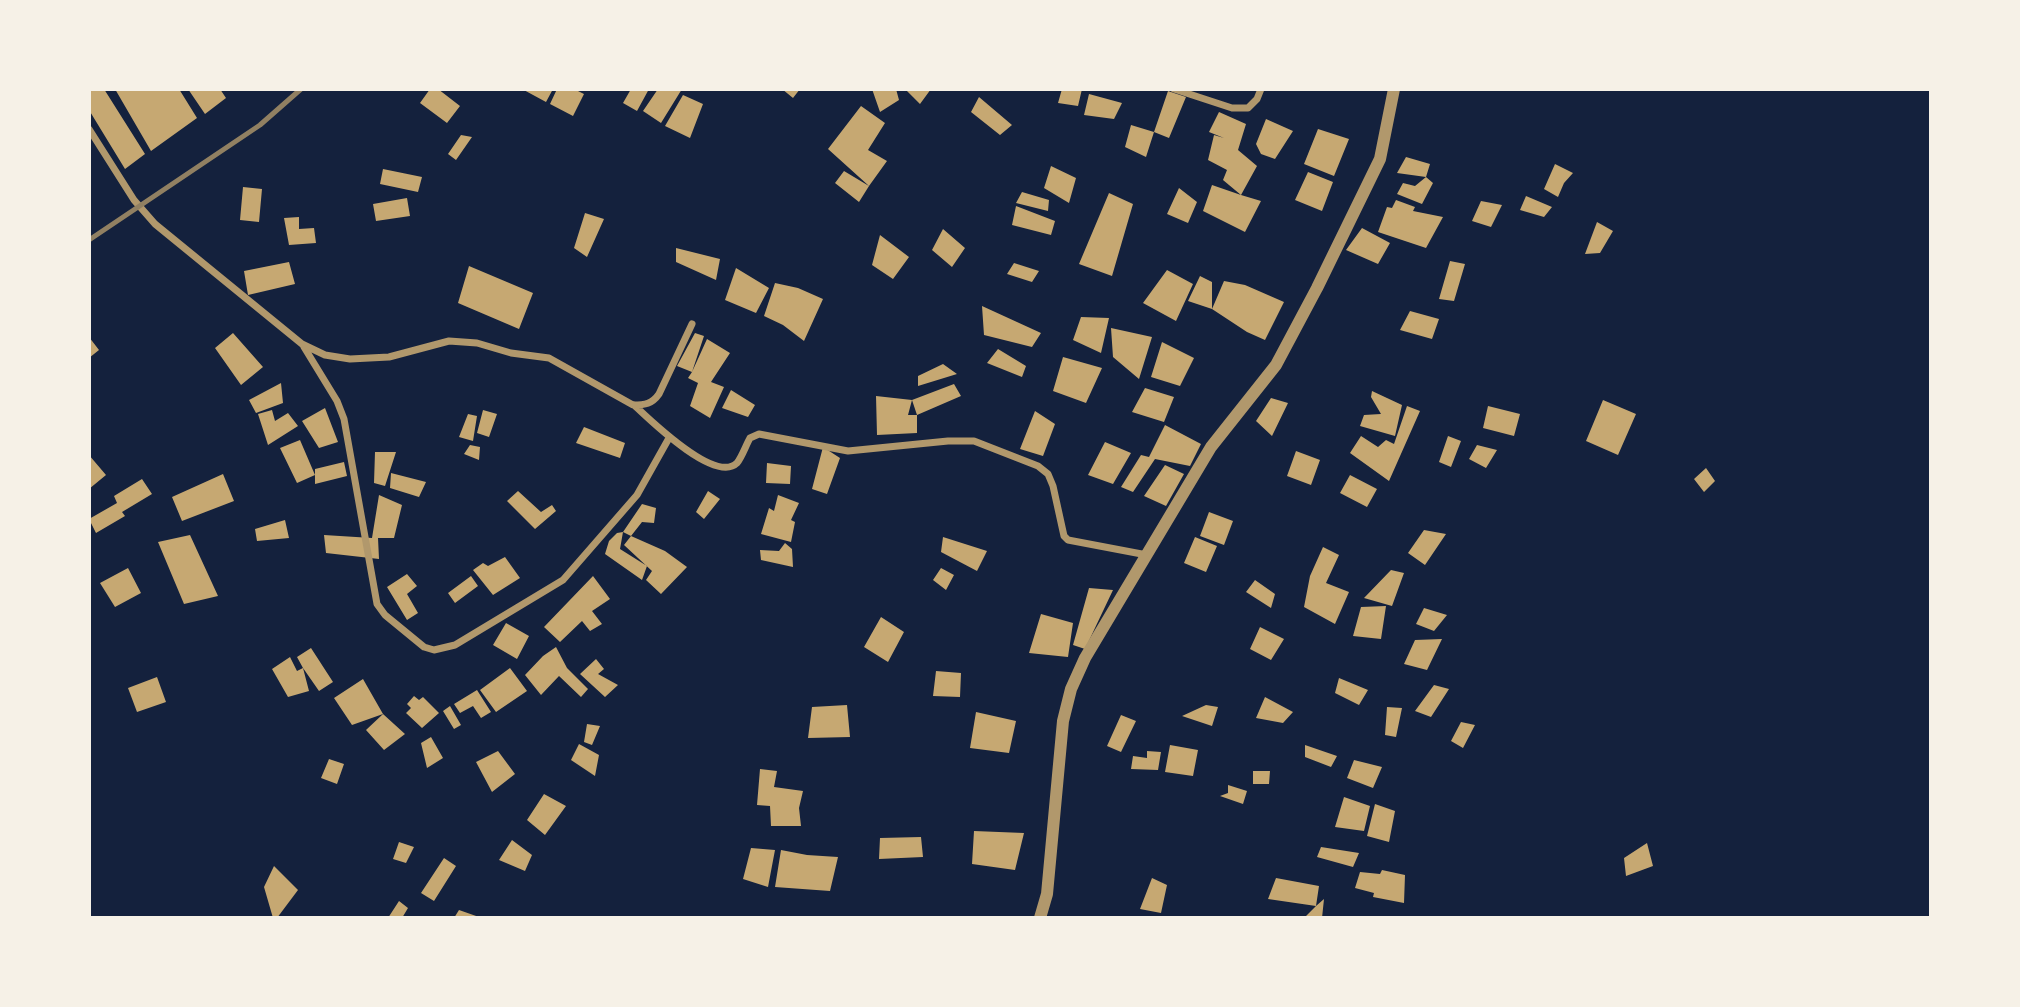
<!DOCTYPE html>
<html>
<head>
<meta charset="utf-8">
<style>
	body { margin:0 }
	#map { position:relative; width:2020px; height:1007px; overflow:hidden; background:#14213d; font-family:"Golos Text",sans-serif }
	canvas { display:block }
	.frame { position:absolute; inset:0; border:91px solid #f6f1e7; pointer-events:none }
</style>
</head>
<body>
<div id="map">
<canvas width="2020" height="1007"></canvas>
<div class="frame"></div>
</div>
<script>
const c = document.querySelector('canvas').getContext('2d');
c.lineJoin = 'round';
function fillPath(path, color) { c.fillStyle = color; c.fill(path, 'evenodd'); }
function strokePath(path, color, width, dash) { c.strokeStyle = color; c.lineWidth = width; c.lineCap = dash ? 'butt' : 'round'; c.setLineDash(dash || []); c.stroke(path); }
fillPath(new Path2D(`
	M89,89H104L145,154L125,169L89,110Z
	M115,89H179L197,118L151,151Z
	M188,89H220L226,98L205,114Z
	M430,89H438L460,106L447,123L420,103Z
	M522,89H553L546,102Z
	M557,89H574L584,94L573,116L550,104Z
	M631,89H649L637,111L623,103Z
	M658,89H682L661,123L643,111Z
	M782,89H800L793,98Z
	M872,89H896L899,100L880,112Z
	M905,89H931L920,104Z
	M1062,89H1082L1078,106L1058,103Z
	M1168,91L1186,97L1169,138L1154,132L1146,157L1125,147L1131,125L1154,132Z
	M1089,94L1122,103L1114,119L1084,115Z
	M683,95L703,104L690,138L665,126Z
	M979,97L1012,125L1000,135L971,112Z
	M861,106L885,123L868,150L887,161L869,186L828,149Z
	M1219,112L1246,124L1238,150L1257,166L1241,195L1261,201L1245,232L1203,211L1212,185L1241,195L1223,180L1227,170L1208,160L1214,135L1224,138L1209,132Z
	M1266,119L1293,131L1275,159L1261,154L1256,144Z
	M1318,129L1349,139L1334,176L1304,164Z
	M461,135L472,137L456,160L448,154Z
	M1406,157L1430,164L1426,177L1397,173Z
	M1555,164L1573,173L1564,183L1558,197L1544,189Z
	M1051,166L1076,178L1069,203L1044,188Z
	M383,169L422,177L418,192L380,184Z
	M844,171L869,186L859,202L835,183Z
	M1308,172L1333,182L1322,211L1295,200Z
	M1426,177L1433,183L1422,204L1397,194L1403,183L1415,186Z
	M243,187L262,189L259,222L240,220Z
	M1179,188L1197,202L1188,223L1167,214Z
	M1022,192L1049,200L1048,211L1016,203Z
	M1109,193L1133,204L1112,276L1079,264Z
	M1526,196L1552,207L1544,217L1520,210Z
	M407,198L410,216L376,221L373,204Z
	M1396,200L1415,207L1413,211L1443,217L1426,248L1378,232L1387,207L1392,208Z
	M1481,201L1502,205L1491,227L1472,221Z
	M1016,206L1055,221L1051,235L1012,225Z
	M585,213L604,219L587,257L574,248Z
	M299,217V229L314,228L316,243L289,245L284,218Z
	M1597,222L1613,231L1600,253L1585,254Z
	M1362,228L1390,243L1378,264L1346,250Z
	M943,229L965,248L952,267L932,250Z
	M880,235L909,257L893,279L872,265Z
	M676,248L720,259L716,280L676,262Z
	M1450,261L1465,264L1454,301L1439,299Z
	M289,262L295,284L248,295L244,271Z
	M1014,263L1039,271L1032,282L1007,274Z
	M469,266L533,293L519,329L458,303Z
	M736,268L769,288L756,313L725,300Z
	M1167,270L1193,284L1176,321L1143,303Z
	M1200,276L1212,282V309L1224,281L1245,285L1284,302L1265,340L1247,332L1212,309L1188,301Z
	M775,283L798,288L823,299L804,341L783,325L764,316Z
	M982,306L1041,333L1032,347L984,335Z
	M1410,311L1439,319L1432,339L1400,330Z
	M1081,317L1109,318L1101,353L1073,340Z
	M1111,328L1152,337L1139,379L1113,357Z
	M233,333L263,367L241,385L215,348Z
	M695,333L704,336L692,372L707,339L730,353L711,382L724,387L710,418L690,406L698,383L688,378L692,372L677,366Z
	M89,337L99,350L89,358Z
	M1162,342L1194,358L1180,386L1151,377Z
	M998,349L1026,366L1022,377L987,363Z
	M1063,357L1102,368L1086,403L1053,391Z
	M943,364L957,374L918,386V376Z
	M281,383L283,403L256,413L249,400Z
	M954,384L961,396L917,415V433L877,435L876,396L912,400L908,415H917L912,400Z
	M1145,388L1174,397L1164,422L1132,412Z
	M731,390L755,405L748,417L722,408Z
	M1372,391L1402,405L1395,436L1360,426L1364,415L1381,414L1371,397Z
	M1271,398L1288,403L1272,436L1256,421Z
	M1603,400L1636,414L1618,455L1586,441Z
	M1407,406L1420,411L1389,481L1350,453L1361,436L1378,447L1386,440L1394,444Z
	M1488,406L1520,414L1514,436L1483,428Z
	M325,408L338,442L319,448L302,421Z
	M272,410L275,421L288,413L298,426L268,445L258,414Z
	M483,410L497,414L489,437L477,433Z
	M1035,411L1055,424L1043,456L1020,449Z
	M468,414L477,416L473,441L459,437Z
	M1165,425L1201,444L1190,466L1155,459L1133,492L1121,487L1141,455L1149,457Z
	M584,427L625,443L620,458L576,443Z
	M1448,436L1461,441L1451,467L1439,462Z
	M300,440L315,475V469L344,462L347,476L315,484V475L297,483L280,448Z
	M1105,442L1131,453L1113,484L1088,475Z
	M470,445L480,447L479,460L464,454Z
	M1477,445L1497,450L1486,468L1469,459Z
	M823,447L840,458L827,494L812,489Z
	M1296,451L1320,460L1311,485L1287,476Z
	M375,452H396L385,486L374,483Z
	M89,455L106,475L89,489Z
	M767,463L791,466L790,484L766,483Z
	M1165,465L1184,474L1166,506L1144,496Z
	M1706,468L1715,481L1704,492L1694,479Z
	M391,473L426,482L419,497L390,488Z
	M223,474L234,501L182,521L172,497Z
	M1350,475L1377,489L1367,507L1340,493Z
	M142,479L152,494L122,512L125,516L96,533L89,519L117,503L114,496Z
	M518,491L541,512L552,505L556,511L535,529L507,501Z
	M708,491L720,499L704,519L696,512Z
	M379,495L402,505L394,538H378L379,559L326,553L324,535L372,538Z
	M778,495L799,503L791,520L795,522L791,542L761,534L769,508L774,511Z
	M642,504L656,508L654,523L642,522L631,536L623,532L620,549L647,566L642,580L605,554L609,541L617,533L623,532Z
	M1209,512L1233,521L1224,545L1200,536Z
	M285,520L289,538L257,541L255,529Z
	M1424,530L1446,534L1425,565L1408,553Z
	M190,535L218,596L184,604L158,542Z
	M631,536L665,551L687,567L661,594L646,580L652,571L624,545Z
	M943,537L987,551L977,571L941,552Z
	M1195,537L1217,546L1206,572L1184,563Z
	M785,543L792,549L793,567L761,560L760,550L779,551Z
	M1323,547L1339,555L1326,583L1349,592L1335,624L1304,607L1310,576Z
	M505,557L520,578L493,595L473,570L483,563L488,566Z
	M128,568L141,593L115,607L100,583Z
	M941,568L954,575L946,590L933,580Z
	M1391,570L1404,573L1392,606L1364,598Z
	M407,574L417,586L407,594L418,613L407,620L387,587Z
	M471,576L478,586L455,603L448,593Z
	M593,576L610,599L592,611L602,624L590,631L582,621L560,642L544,627Z
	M1255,580L1275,594L1271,608L1246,592Z
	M1089,588L1113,590L1085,649L1073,645Z
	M1386,606L1381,639L1353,636L1361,607Z
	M1424,608L1447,615L1434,631L1416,624Z
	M1041,614L1073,623L1068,657L1029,653Z
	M881,617L904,632L888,662L864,647Z
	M506,623L529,636L517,659L493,645Z
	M1260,627L1284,639L1271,660L1250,649Z
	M1442,639L1427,670L1404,664L1415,640Z
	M556,647L567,668L588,689L581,697L559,676L541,695L525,675L543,656Z
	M311,648L333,682L319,691L303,668L309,691L288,697L272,669L290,657L297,671L303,668L297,657Z
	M596,659L604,669L598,674L618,685L605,697L580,674Z
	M510,668L527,691L496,712L480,690Z
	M936,671L961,673L960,697L933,696Z
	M157,677L166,702L137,712L128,688Z
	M1339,678L1368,690L1359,705L1335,693Z
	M363,679L383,714L405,734L384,750L366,730L383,714L352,725L334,698Z
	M1434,685L1449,689L1431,717L1415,711Z
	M477,690L491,712L481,718L473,706L460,713L454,704Z
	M414,696L419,700L423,697L439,713L422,728L406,713L411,708L407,704Z
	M1265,697L1293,712L1283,723L1256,718Z
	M847,705L850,737L808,738L812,707Z
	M1206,705L1218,707L1212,726L1182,716Z
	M450,706L461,725L454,729L443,711Z
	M1387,707L1402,708L1396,737L1385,735Z
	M976,712L1016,721L1009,753L970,748Z
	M1121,715L1136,721L1121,752L1107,746Z
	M1461,722L1475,725L1463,748L1451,741Z
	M587,724L600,726L592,745L584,742Z
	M431,737L443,758L427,768L421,743Z
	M579,744L599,755L595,776L571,760Z
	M1170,745L1198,750L1193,776L1165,772Z
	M1305,745L1337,756L1331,767L1305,757Z
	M498,751L515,774L492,792L476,762Z
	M1147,751L1161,752L1158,770L1131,769L1133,756L1147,758Z
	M329,759L344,764L337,784L321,778Z
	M1354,760L1382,767L1373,788L1347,778Z
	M760,769L777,771L774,787L803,791L799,808L801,826H771L770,806L757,805Z
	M1253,771H1270L1269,784H1253Z
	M1228,785L1247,791L1243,804L1220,796L1228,793Z
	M544,794L566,806L545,835L527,820Z
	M1344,797L1370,806L1364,831L1335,827Z
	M1375,804L1395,811L1389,842L1367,836Z
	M974,831L1024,833L1015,870L972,864Z
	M921,837L923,857L879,859L880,838Z
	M512,840L532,855L525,871L499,860Z
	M399,842L414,847L406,863L393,859Z
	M1647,843L1653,866L1626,876L1624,858Z
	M1321,847L1359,853L1353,867L1317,857Z
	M751,848L775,850L768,887L743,879Z
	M781,850L807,855L838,857L830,891L775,887Z
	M444,858L456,866L434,901L421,893Z
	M274,866L298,890L277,918H273L264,887Z
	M1382,870L1405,875L1404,903L1373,897L1374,893L1355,888L1360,872L1380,874Z
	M1152,878L1167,885L1161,913L1140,909Z
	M1276,878L1319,886L1316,906L1268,899Z
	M1324,899L1322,918H1304L1316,906Z
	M399,901L408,908L402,918H388Z
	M459,910L479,917V918H454Z`), '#c6a872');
strokePath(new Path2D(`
	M1174,89L1232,108H1248L1257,99L1261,89
	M89,129L134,200L155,224L302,344L325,355L350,359L389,357L449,341L477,343L511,353L549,358L633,405C645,405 652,404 659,394L692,324
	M304,347L337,401L344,419L377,604L385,615L424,647L434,650L455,645L563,580L637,495L669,438
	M634,405C649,419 715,484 737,463C742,457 746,445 750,438L759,434L848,451L948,441H974L1038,466L1048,474L1053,486L1064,536L1068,540L1147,555`), '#b1986c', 7);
strokePath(new Path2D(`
	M1040,918L1047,894L1063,721L1071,689L1085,658L1211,447L1276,365L1317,288L1380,159L1394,89`), '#b1986c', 12);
strokePath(new Path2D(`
	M89,240L260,125L301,89`), '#918062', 5);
</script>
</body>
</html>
